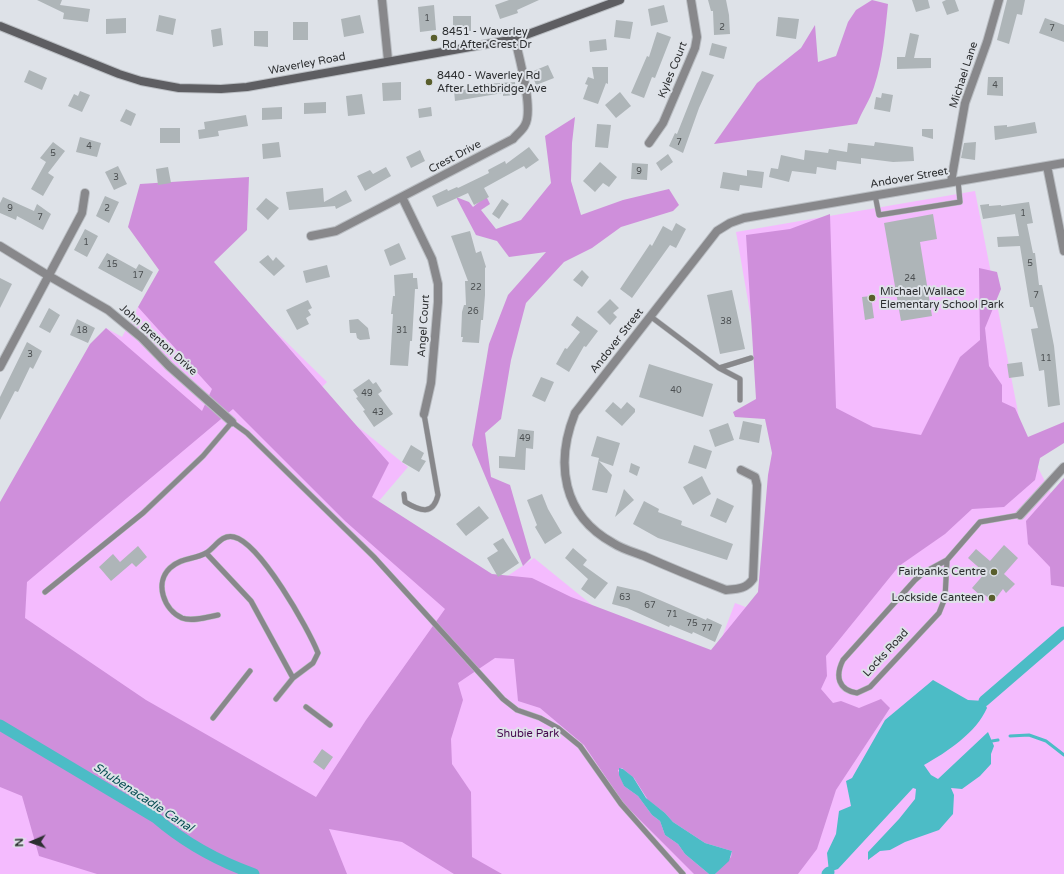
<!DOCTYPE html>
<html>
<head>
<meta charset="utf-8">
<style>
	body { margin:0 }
	#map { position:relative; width:1064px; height:874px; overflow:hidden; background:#dee2e8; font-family:"Varela Round",sans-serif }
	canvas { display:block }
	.north { position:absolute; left:12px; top:822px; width:40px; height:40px; -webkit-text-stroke:3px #dee2e8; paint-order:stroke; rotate:268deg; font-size:11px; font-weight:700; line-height:16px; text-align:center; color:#2c2e30 }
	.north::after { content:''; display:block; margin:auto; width:14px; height:18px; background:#2c2e30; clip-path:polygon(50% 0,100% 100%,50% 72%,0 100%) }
</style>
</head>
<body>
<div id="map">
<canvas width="1064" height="874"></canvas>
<div class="north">N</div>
</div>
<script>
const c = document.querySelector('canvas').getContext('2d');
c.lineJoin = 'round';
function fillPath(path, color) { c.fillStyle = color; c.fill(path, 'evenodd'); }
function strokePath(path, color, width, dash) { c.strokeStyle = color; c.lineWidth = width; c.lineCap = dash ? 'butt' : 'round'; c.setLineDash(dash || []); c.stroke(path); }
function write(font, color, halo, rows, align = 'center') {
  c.font = font + ' "Varela Round",sans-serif'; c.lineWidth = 4; c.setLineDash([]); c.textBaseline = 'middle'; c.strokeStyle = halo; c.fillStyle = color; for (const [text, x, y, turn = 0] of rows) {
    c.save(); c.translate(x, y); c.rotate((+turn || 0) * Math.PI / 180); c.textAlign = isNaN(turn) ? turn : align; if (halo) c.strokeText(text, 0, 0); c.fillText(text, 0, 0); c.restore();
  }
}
fillPath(new Path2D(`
	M975,191L1023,438L1064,519V874H0V512L106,328L122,337L138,307L267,323L327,382L316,393L408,467L373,508L481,594L534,558L608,618L714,658L735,603L764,614L778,473L736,232Z`), '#f4bbfe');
fillPath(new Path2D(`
	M872,0L888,4C885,32 883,60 874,87C870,100 862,111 857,124L714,144L757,83L801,48L815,25L818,62L836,56L848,22L856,10Z
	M575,117L572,143L571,181L581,215L623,200L669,189L679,205L673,211L621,227L592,248L564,262L526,303L511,360L501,419L485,433L491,477L510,485L531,558L523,566L472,445L489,344L508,295L546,252L509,257L497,241L476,235L456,197L469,202L473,207L486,196L490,204L481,210L496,229L521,220L551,183L545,136Z
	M249,177L247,230L214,262L389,463L372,497L492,574L532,578L571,597L711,650L758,592L768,475L772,453L765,419L735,417L733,412L756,399L746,235L790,229L830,214L836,408L873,427L921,435L960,357L980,340L979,268L997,272L1001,289L985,328L989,366L1002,385V402L1015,408L1028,437L1064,422V443L1040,458L1035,480L1004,507L972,509L945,534L899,566L826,656L827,676L821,689L833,703L841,701L859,708L881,699L890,708L836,790L817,849L798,874H715L731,857L732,851L705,843L673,822L665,813L648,800L634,778L622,768L618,770L624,786L638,796L652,815L660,821L665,835L678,844L685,854L709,874H694L624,804L584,745L540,708L518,701L514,659L495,658L458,683L463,700L451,739L452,764L471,792L472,857L502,874H454L402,842L329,829L347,874H97L39,856L22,796L0,787V502L90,344L106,328L202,411L212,389L138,307L159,270L128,227L140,184ZM233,409L345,521L445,609L366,720L316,797L146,700L25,618L27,582Z
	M1064,478V587L1051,585L1050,567L1028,544L1026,521Z`), '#cf8fdb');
fillPath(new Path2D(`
	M933,680L968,700L984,701L987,708C976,733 947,752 924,765L931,775L938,779L988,732L994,746L991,754V764L980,776L962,789L951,788L954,795L953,814L939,830L905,842L890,850L880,851L868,860V852L899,819L915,799L916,789L913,788L838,869L829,872L827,853L836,834L839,811L851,806L846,781L852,778L885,720Z
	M619,768L623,769L633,777L646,798L665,813L673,822L705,843L732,851L729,861L715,874H709L685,854L678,844L665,835L660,821L652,815L638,796L624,786L619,775Z`), '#4cbcc6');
strokePath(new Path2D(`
	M1010,736L1029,735L1046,741L1064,755
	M992,741L998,740`), '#4cbcc6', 3);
strokePath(new Path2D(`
	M984,701L1064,632
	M0,725L156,818C185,843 218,861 254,874
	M827,874L829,872`), '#4cbcc6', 11);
fillPath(new Path2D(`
	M37,0H62L60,5L90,9L88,22L63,19L64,13Z
	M509,0H539L517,10L518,13L500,19L495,5Z
	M708,0H726L729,15L730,34L714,35L713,11H711Z
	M912,0H928L930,8L916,12Z
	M946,0H955L959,11L947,15L942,2Z
	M1007,0H1025L1022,15L1017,14L1009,44L997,40Z
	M434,5L436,30L420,32L418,7Z
	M664,5L668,22L651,26L648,9Z
	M159,15L176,19L173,35L156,31Z
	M360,15L364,33L344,37L341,19Z
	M453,16H471V31L453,30Z
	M778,17L799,19L796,39L776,36Z
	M126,18V33L106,34V19Z
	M1045,18L1064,25V42L1039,33Z
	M616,20L633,22L630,39L614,37Z
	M293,22H308V40H293Z
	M221,28L223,45L213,47L211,30Z
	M254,31H268V47L254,46Z
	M657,32L671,37L655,78L652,77L644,98L631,93L647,56L649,57Z
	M910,33L919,35L914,58H931V68L897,69V57H905Z
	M606,39L607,50L590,52L589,41Z
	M712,43L727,47L724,59L709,55Z
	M548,65L554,78L536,85L531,72Z
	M592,67H608V84L606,83L598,104L583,99L588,85L585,84L588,77L594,79Z
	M29,70L47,78L42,90L24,82Z
	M702,71L714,75L699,108L683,153L669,146L675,133L677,134Z
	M988,77H1003V96L987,95Z
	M401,82V100L383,101L382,83Z
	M515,82L516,95L503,96V93L455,101L454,91L486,87L485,84Z
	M80,91L90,95L82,112L68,106L74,94L78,96Z
	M620,92L631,106L616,118L605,105Z
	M882,93L893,95L890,112L874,109L876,97L881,98Z
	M362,94L365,114L348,116L346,96Z
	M326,102V113L304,114V103Z
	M282,107V119L262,120V108Z
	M431,107L432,116L419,118L418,109Z
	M126,109L136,114L131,126L120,121Z
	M246,115L248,126L218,131L219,136L199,139L198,130L205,129L204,122Z
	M1035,122L1037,133L995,140L994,126L1007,125V127Z
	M597,124L611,125L608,148L595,147Z
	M160,128H180V143H160Z
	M922,129H933V139L922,136Z
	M80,137L101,143L97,157L76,152Z
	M53,142L65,151L48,173L54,177L43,196L31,189L46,162L40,158Z
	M279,142L281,157L263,159L262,144Z
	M875,142L913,147L914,161L893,162L861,158V164L837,161L836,170L817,167L816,174L792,171L789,182L769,177L771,168L778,169L781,155L804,160L805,150L828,153L829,149L847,152L848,143L874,146Z
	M976,142L975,160L961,158L964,143Z
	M529,147L539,160L526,169L524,166L484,188L489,197L474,205L468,193L437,207L432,196L447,189L448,191L457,187L458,188L489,173L488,170L505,161L506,164Z
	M420,150L425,161L411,168L406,157Z
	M668,154L673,162L661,171L656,163Z
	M600,162L617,177L609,187L603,183L595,192L583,181Z
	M632,163L648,164L647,180L631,179Z
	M118,166L127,184L114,190L105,172Z
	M168,167L171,183L158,185L156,169Z
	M386,167L391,176L365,191L357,176L370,170L373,174Z
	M747,170L764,172L762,188L740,185L739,191L720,188L723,172L747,176Z
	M323,188L324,202L346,190L352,201L336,209L335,206L289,210L286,192Z
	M105,196L119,202L109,223L96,216Z
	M3,197L34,211L37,204L51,214L43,230L17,216L16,220L0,213V203Z
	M266,198L279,208L268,220L256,209Z
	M502,199L509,204L499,219L492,214Z
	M1029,202L1033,223L1027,224L1033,253H1035L1039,285H1042L1054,346L1060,405L1048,407L1044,370L1039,371L1031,329L1038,328L1033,307H1030L1020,246L998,247L997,237L1019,236L1015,214L983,219L980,205L989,204V206L1001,205V206Z
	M933,214L937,239L920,242L932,316L901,321L884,223Z
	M676,223L686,229L676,248L670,245L632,298L620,289L650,244L652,246L663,226L672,231Z
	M85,229L98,236L87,257L74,250Z
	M470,231L476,253L481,251L486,267L485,268V295L483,320H481L479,343L462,342L463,337H461L462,312L464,305H466L465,281H468L451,236Z
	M399,243L406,259L390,266L384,250Z
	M107,253L136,269L139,264L153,272L142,292L98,268Z
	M268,255L273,261L276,257L285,266L274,276L259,262Z
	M327,265L330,277L306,283L303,271Z
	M582,270L589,277L582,287L573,280Z
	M413,273V278H417L418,289H415L412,341H410L408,366L390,365L393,314H391L393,296H395L394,275Z
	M0,278L12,284L0,308Z
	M732,290L745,349L720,354L707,295Z
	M871,296L874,318L865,320L862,297Z
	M610,299L619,308L613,313L617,317L610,325L597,312Z
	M308,300L312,308L308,310L311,315L306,318L309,324L297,330L286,310Z
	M49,308L60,315L50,333L39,327Z
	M577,316L598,331L586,347L584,346L569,372L556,364L565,348L567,349L580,332L571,325Z
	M77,319L95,328L88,343L70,335Z
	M358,319L368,328L370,339L360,340L357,338L356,333H350L349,320Z
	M27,342L42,351L33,369L30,367L18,392L15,391L0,420V397Z
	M1022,362L1024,376L1009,378L1007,364Z
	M649,364L713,384L703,417L639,397Z
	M541,377L554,382L545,402L532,396Z
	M369,379L373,384L376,382L382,391L378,394L393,414L374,427L363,411L365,410L356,398L358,397L353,390Z
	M613,402L621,409L627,402L635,409V412L622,426L605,411Z
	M743,421L762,425L759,443L739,439Z
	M728,423L734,440L715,447L709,430Z
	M518,429L534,431L533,449L526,448L525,470L499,468V456L515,457Z
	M597,436L620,443L613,466L599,461L612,475L607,493L592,490L599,458L591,456Z
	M411,445L424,453L421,459L426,461L419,472L402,462Z
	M694,445L712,451L706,469L688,463Z
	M631,463L640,467L637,476L629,472Z
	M702,476L711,494L693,505L683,487Z
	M624,489L634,500L615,517Z
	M542,494L548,509L562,533L545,544L535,527L537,525L527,500Z
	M717,498L734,506L726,523L710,516Z
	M644,501L659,509L658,512L682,521L681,525L733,544L727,560L658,538L633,524Z
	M479,506L489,518L466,536L456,524Z
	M503,538L519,563L498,577L487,558L498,551L493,544Z
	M1004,545L1018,558L1004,574L1015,584L1006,593L1003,589L993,602L985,595L982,597L972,588L985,573L968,558L976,549L990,561Z
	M138,546L147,557L136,567L132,563L111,581L99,567L113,554L120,562Z
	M573,548L587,560L583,565L608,583L595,599L581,589L588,579L565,558Z
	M617,586L639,591L706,620L707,618L722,625L715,642L693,632L692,634L670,625L669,627L627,608L612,604Z
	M322,749L333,757L324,770L313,762Z`), '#aeb5b8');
const service = new Path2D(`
	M875,195L879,215L960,202L958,180
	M650,316L719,368L751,358
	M719,368L740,379V400
	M404,494L405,502C420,511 433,516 438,495L424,414
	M206,553L251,601L293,678
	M947,560L945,598L939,613L870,687L857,693C838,690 835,676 843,660L915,580L923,573L947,560L980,522L1020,515
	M45,592L143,513L203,456L232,422L247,433L374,557L503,699L517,710L540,718L558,728L580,746L621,804L683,874
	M218,615C208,617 192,622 182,618C164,610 154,583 170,568C182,557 194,560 206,553C216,547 221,534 234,537C260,543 308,628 318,653L313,663L293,678L276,699
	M306,707L330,725
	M213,718L250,671`);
const minor = new Path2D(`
	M382,0L388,60
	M649,143L663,123L695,48L697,37L691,0
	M1047,166L1064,251
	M951,182L965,103L987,42L999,0
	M402,197L432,259L438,284V302L431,383L424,414
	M311,236L336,231L513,139C516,135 523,130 525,125C534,110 519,57 515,39
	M0,246L49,276L108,310L142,338L169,366L232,422
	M0,367L82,213L85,193
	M741,470L755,477L757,485L753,579C746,589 738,589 726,590C698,579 671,568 644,556C633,552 622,549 613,543C562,515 555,463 575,413L717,231L730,223L744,218L1064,163
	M1020,515L1064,467`);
const secondary = new Path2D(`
	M0,26L119,74L141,81L179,88L221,89L247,87L515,39L620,0`);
strokePath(service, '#babec3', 6);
strokePath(minor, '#babec3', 10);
strokePath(secondary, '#babec3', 10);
strokePath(service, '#88888b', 5);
strokePath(minor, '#88888b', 8);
strokePath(secondary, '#5e5e62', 8);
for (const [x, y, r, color] of [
	[434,38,4,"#595e2c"],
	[429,82,4,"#595e2c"],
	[872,298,4,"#595e2c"],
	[994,572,4,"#595e2c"],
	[992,598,4,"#595e2c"]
]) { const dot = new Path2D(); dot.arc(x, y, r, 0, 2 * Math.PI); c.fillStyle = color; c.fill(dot); strokePath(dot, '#dee2e8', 1.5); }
write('9px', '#4c5052', null, [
	["1",427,19],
	["2",722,28],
	["7",1052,29],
	["4",995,86],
	["7",679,143],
	["4",89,147],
	["5",53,154],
	["9",639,172],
	["3",116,178],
	["9",10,209],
	["2",107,209],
	["1",1023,214],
	["7",40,218],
	["1",86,243],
	["5",1030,264],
	["15",112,265],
	["17",138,276],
	["24",910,279],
	["22",476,288],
	["7",1036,296],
	["26",473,312],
	["38",726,322],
	["18",82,331],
	["31",402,331],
	["3",30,355],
	["11",1046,359],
	["40",676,391],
	["49",367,394],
	["43",378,413],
	["49",525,439],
	["63",625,598],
	["67",650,606],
	["71",672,615],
	["75",692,624],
	["77",707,629]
]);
write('11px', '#2c2e30', '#dee2e8', [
	["8451 - Waverley",442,32],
	["Rd After Crest Dr",442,45],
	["8440 - Waverley Rd",437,76],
	["After Lethbridge Ave",437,89],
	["Michael Wallace",880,292],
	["Elementary School Park",880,305],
	["Fairbanks Centre",986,572,"right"],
	["Lockside Canteen",984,598,"right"]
], 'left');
write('11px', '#2c2e30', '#dee2e8', [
	["Waverley Road",307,64,-11],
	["Kyles Court",673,70,-68],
	["Michael Lane",964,75,-72],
	["Crest Drive",455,157,-28],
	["Andover Street",909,178,-10],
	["Angel Court",424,326,-86],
	["John Brenton Drive",158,340,42],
	["Andover Street",617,341,-52],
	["Locks Road",886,653,-47]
]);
write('11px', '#43064d', '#dee2e8', [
	["Shubie Park",528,734]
]);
write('italic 12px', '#084e53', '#dee2e8', [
	["Shubenacadie Canal",143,798,33]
]);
</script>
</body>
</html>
